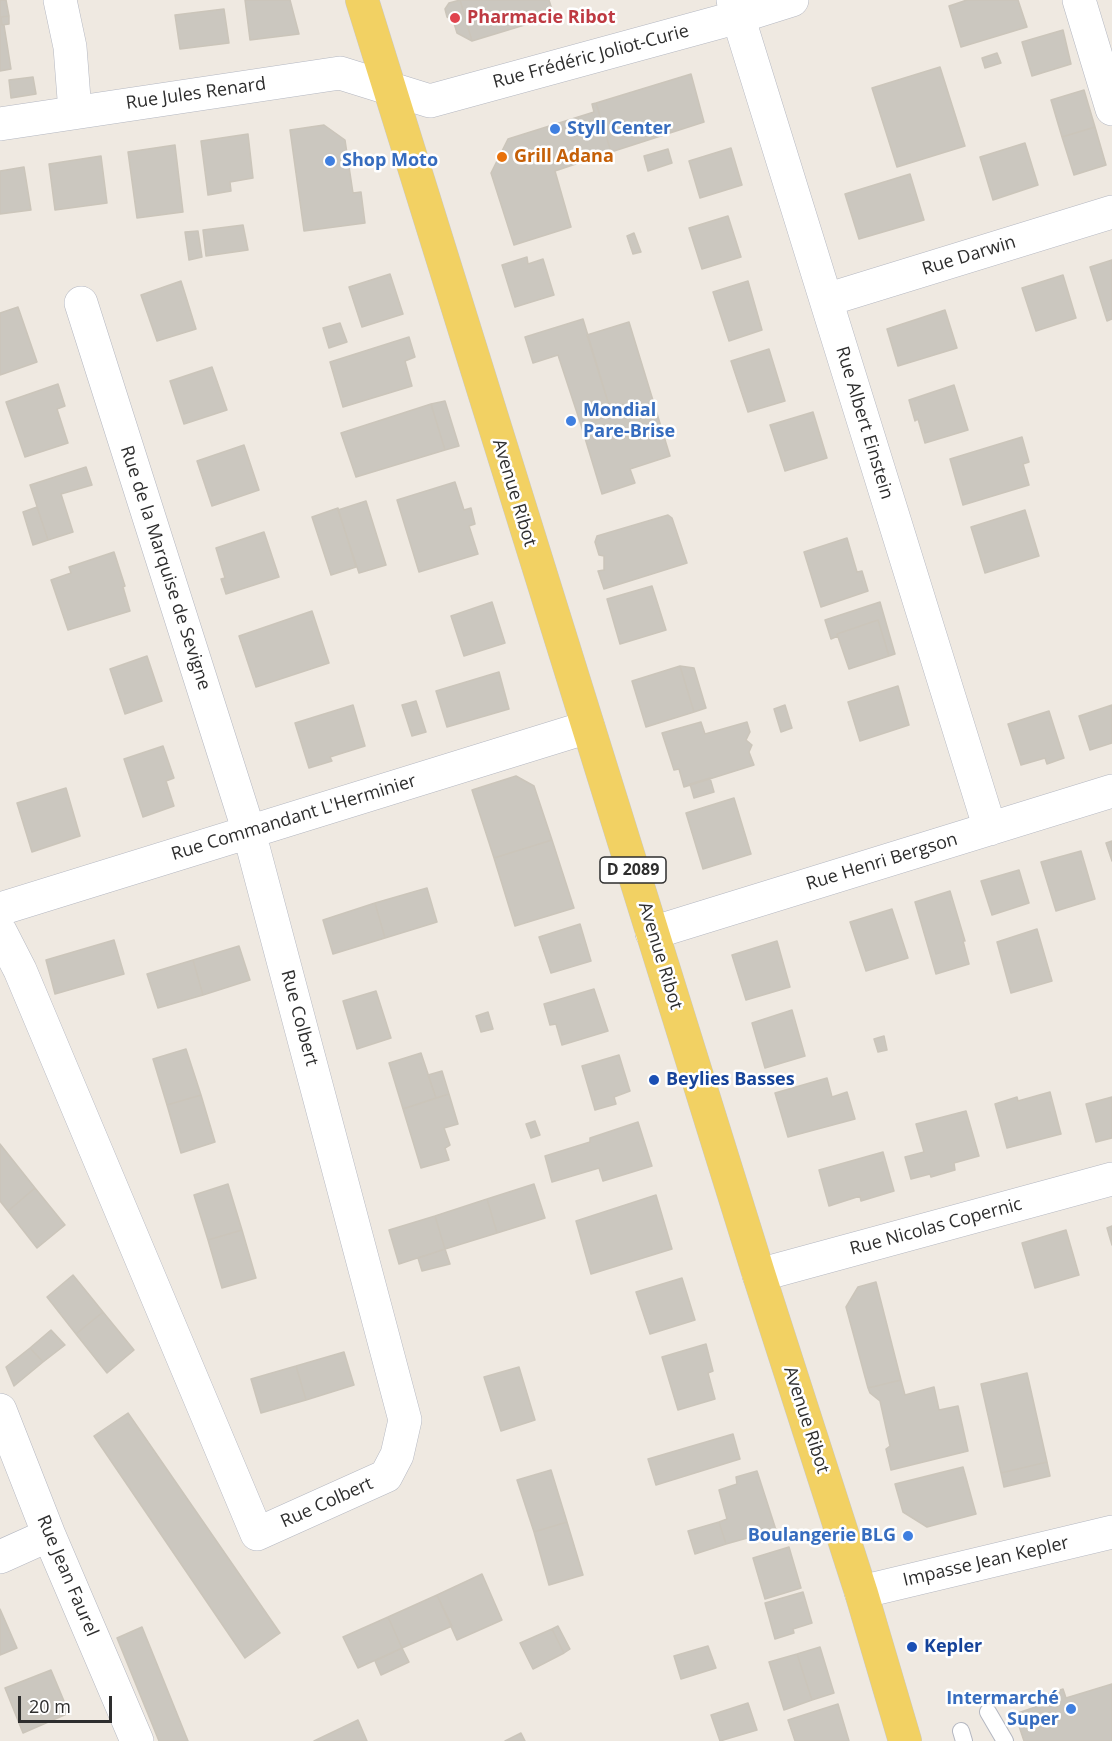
<!DOCTYPE html>
<html>
<head>
<meta charset="utf-8">
<style>
	body { margin:0 }
	#map { position:relative; width:1112px; height:1741px; overflow:hidden; background:#efe9e1; font-family:"Open Sans",sans-serif }
	canvas { display:block }
	.scale { position:absolute; left:18px; top:1696px; width:94px; height:27px; box-sizing:border-box; border:3px solid #2e2e2e; border-top:0; padding-left:8px; font-size:18px; line-height:21px; white-space:nowrap; color:#2e2e2e; -webkit-text-stroke:4px #fff; paint-order:stroke }
</style>
</head>
<body>
<div id="map">
<canvas width="1112" height="1741"></canvas>
<div class="scale">20 m</div>
</div>
<script>
const c = document.querySelector('canvas').getContext('2d');
c.lineJoin = 'round';
function fillPath(path, color) { c.fillStyle = color; c.fill(path, 'evenodd'); }
function strokePath(path, color, width, dash) { c.strokeStyle = color; c.lineWidth = width; c.lineCap = dash ? 'butt' : 'round'; c.setLineDash(dash || []); c.stroke(path); }
function write(font, color, halo, rows, align = 'center') {
  c.font = font + ' "Open Sans",sans-serif'; c.lineWidth = 5; c.setLineDash([]); c.textBaseline = 'middle'; c.strokeStyle = halo; c.fillStyle = color; for (const [text, x, y, turn = 0] of rows) {
    c.save(); c.translate(x, y); c.rotate((+turn || 0) * Math.PI / 180); c.textAlign = isNaN(turn) ? turn : align; if (halo) c.strokeText(text, 0, 0); c.fillText(text, 0, 0); c.restore();
  }
}
const building = new Path2D(`
	M0,0H6L9,16L1,17L2,25H4L11,69L0,71Z
	M245,0H290L299,34L250,40Z
	M460,0H549L554,16L472,41Z
	M460,0L472,41L457,33L453,20L447,17L445,9L449,3Z
	M967,0H1018L1027,27L961,47L949,6Z
	M224,9L229,43L180,49L175,15Z
	M9,16V24L2,25L1,17Z
	M1063,30L1071,64L1032,76L1022,42Z
	M997,53L1001,63L985,68L982,58Z
	M940,67L965,146L897,167L872,88Z
	M691,74L704,122L611,152L596,103Z
	M33,77L36,94L11,98L9,80Z
	M1084,90L1095,127L1062,137L1051,100Z
	M596,103L611,152L555,171L571,227L514,245L491,173L508,139L594,112L592,104Z
	M324,125L345,140L353,193L361,192L365,223L304,231L290,130Z
	M1095,127L1106,165L1074,175L1062,137Z
	M248,134L253,178L230,182L231,191L208,195L201,141Z
	M1025,143L1038,185L993,200L980,157Z
	M175,145L183,212L137,218L128,152Z
	M731,148L742,185L700,198L689,161Z
	M668,149L672,163L648,171L644,156Z
	M101,156L107,203L55,210L49,164Z
	M24,167L31,210L0,214V171Z
	M910,174L924,220L859,239L845,194Z
	M728,216L741,257L702,269L689,228Z
	M243,225L248,250L206,256L203,230Z
	M198,231L202,257L189,260L185,232Z
	M634,233L641,252L633,254L627,236Z
	M527,257L528,264L543,259L554,295L515,307L502,265Z
	M1112,260V319L1107,321L1090,267Z
	M390,274L403,314L362,327L349,287Z
	M1063,275L1076,318L1036,331L1022,288Z
	M181,281L196,329L157,341L141,295Z
	M748,281L762,330L729,341L713,292Z
	M18,307L37,362L0,375V313Z
	M945,310L957,348L898,366L887,329Z
	M583,319L612,415L581,425L558,355L533,363L525,337Z
	M629,322L670,456L630,469L635,483L602,494L581,425L612,415L587,335Z
	M340,323L347,342L329,348L323,328Z
	M409,337L415,357L405,361L412,386L343,407L330,362Z
	M769,349L785,401L748,412L731,361Z
	M212,367L227,410L184,424L170,381Z
	M58,384L65,406L57,409L68,443L25,457L6,402Z
	M954,385L968,430L925,443L918,419L915,421L909,400Z
	M445,401L459,446L445,450L431,404Z
	M431,404L445,450L356,477L341,433Z
	M813,412L827,458L785,471L770,425Z
	M1022,437L1029,462L1023,464L1029,485L963,505L950,459Z
	M244,445L259,490L212,506L197,461Z
	M86,467L92,485L61,494L73,532L48,540L30,485Z
	M455,482L464,510L471,508L475,524L469,526L478,554L419,572L397,500Z
	M366,501L386,565L359,573L338,510Z
	M37,507L48,540L33,545L23,512Z
	M338,508L356,567L331,575L312,517Z
	M1025,510L1039,556L985,573L971,527Z
	M668,515L672,518L687,563L604,589L598,571L604,570V556L599,555L595,542L597,536Z
	M264,532L279,577L226,594L221,579L225,578L216,548Z
	M847,538L857,572L862,571L868,591L821,607L804,552Z
	M114,552L125,586L123,587L130,611L68,630L51,580L71,573L69,567Z
	M652,586L666,630L620,644L607,599Z
	M492,602L505,643L464,656L451,616Z
	M880,602L895,654L889,656L878,620L837,634L838,636L831,639L825,620Z
	M312,611L329,663L256,687L239,636Z
	M878,620L889,656L849,669L837,634Z
	M147,656L162,701L125,714L110,669Z
	M680,666L694,668L706,708L694,712Z
	M680,666L694,712L646,727L632,681Z
	M499,672L509,709L447,727L436,691Z
	M898,686L909,725L860,741L848,702Z
	M416,701L426,732L412,736L402,705Z
	M353,705L365,746L330,757L332,761L309,768L295,723Z
	M785,705L792,728L781,732L774,709Z
	M1112,705V743L1090,750L1079,716Z
	M1049,711L1064,758L1047,764L1045,758L1021,765L1008,724Z
	M701,722L705,734L747,722L750,732L746,740L752,745L749,752L754,765L684,787L679,769L674,770L662,733Z
	M163,746L174,778L166,781L174,806L143,817L124,759Z
	M516,776L534,786L552,840L494,858L472,790Z
	M710,778L714,792L694,798L690,784Z
	M66,788L80,836L32,852L17,803Z
	M734,798L751,854L703,869L686,813Z
	M552,840L574,908L515,926L494,858Z
	M1112,841V861L1106,843Z
	M1081,851L1095,899L1056,911L1041,862Z
	M1019,870L1029,903L992,915L981,881Z
	M427,888L437,922L385,938L375,903Z
	M950,891L965,941H963L969,964L936,974L915,902Z
	M375,903L385,938L333,954L323,920Z
	M892,909L908,958L866,971L850,922Z
	M580,924L591,961L551,973L539,937Z
	M1037,929L1052,981L1011,993L997,942Z
	M114,940L124,974L55,994L46,960Z
	M777,941L790,987L746,1000L732,955Z
	M239,946L250,980L203,995L193,960Z
	M193,960L203,995L158,1008L147,974Z
	M594,989L608,1031L562,1045L556,1024L550,1025L544,1004Z
	M376,991L391,1038L357,1049L343,1001Z
	M792,1010L805,1056L765,1068L752,1023Z
	M488,1012L493,1029L481,1032L476,1016Z
	M884,1036L887,1050L878,1052L874,1039Z
	M186,1049L201,1095L167,1105L153,1059Z
	M421,1053L436,1098L403,1109L389,1063Z
	M619,1055L630,1091L614,1097L616,1104L595,1110L582,1066Z
	M442,1071L449,1094L436,1098L428,1075Z
	M827,1078L832,1097L847,1092L855,1119L788,1137L775,1093Z
	M1050,1092L1061,1134L1007,1148L995,1104L1017,1097L1018,1101Z
	M449,1094L458,1124L444,1128L450,1145L445,1148L449,1160L421,1168L403,1109Z
	M201,1095L215,1142L181,1153L167,1105Z
	M1112,1097V1138L1096,1142L1086,1104Z
	M966,1111L979,1156L954,1163L955,1170L931,1177L930,1174L911,1179L905,1157L924,1152L916,1124Z
	M535,1121L540,1135L531,1138L526,1124Z
	M638,1122L652,1166L603,1181L599,1168L552,1182L545,1156L590,1142V1138Z
	M0,1144L35,1188L8,1211L0,1201Z
	M883,1152L894,1191L861,1201L860,1196L829,1206L819,1170Z
	M228,1184L242,1230L208,1240L194,1195Z
	M534,1184L545,1218L497,1233L487,1199Z
	M35,1188L65,1225L37,1248L8,1211Z
	M656,1195L672,1249L591,1274L576,1221Z
	M487,1199L497,1233L445,1249L435,1216Z
	M435,1216L445,1249L399,1264L389,1230Z
	M1112,1226V1245L1107,1228Z
	M242,1230L256,1278L222,1288L208,1240Z
	M1066,1230L1079,1275L1035,1288L1022,1243Z
	M445,1249L450,1264L422,1271L418,1258Z
	M73,1275L103,1312L76,1334L47,1297Z
	M682,1278L695,1320L650,1334L636,1292Z
	M876,1282L901,1380L868,1388L846,1307L858,1287Z
	M103,1312L134,1350L107,1373L76,1334Z
	M51,1330L65,1345L43,1362L30,1348Z
	M706,1344L713,1371L708,1373L715,1399L678,1410L662,1357Z
	M30,1348L43,1362L14,1386L6,1367Z
	M344,1352L354,1385L306,1400L296,1366Z
	M296,1366L306,1400L261,1413L251,1379Z
	M519,1367L535,1420L501,1431L484,1377Z
	M1027,1373L1047,1462L1001,1473L981,1384Z
	M901,1380L905,1395L934,1387L939,1410L958,1406L968,1451L891,1470L886,1449L890,1446L880,1401L870,1393L868,1388Z
	M128,1413L280,1633L245,1658L94,1436Z
	M733,1434L740,1459L656,1485L648,1459Z
	M1047,1462L1050,1476L1004,1487L1001,1473Z
	M963,1467L976,1514L927,1527L903,1512L895,1484Z
	M551,1470L567,1522L534,1532L517,1480Z
	M757,1471L776,1530L726,1544L719,1522L727,1519L719,1490L737,1484L736,1477Z
	M567,1522L583,1575L549,1585L534,1532Z
	M719,1522L726,1544L695,1554L688,1531Z
	M789,1547L801,1588L765,1599L753,1558Z
	M482,1574L502,1620L457,1640L437,1595Z
	M803,1592L812,1623L793,1629L794,1633L775,1639L765,1603Z
	M437,1595L452,1626L402,1648L388,1617Z
	M0,1609L17,1648L0,1655Z
	M388,1617L402,1648L358,1668L343,1637Z
	M558,1626L570,1649L564,1653L552,1629Z
	M142,1627L188,1741H159L117,1638Z
	M552,1629L564,1653L533,1669L520,1643Z
	M708,1646L716,1668L681,1679L674,1656Z
	M820,1647L834,1693L812,1700L797,1654Z
	M402,1648L409,1662L381,1675L375,1661Z
	M797,1654L812,1700L784,1710L769,1662Z
	M51,1670L69,1713L23,1733L5,1688Z
	M1112,1684V1741H1024L1015,1714L1044,1704L1042,1696L1063,1689L1066,1698Z
	M748,1703L757,1730L720,1741L711,1715Z
	M838,1704L849,1741H795L788,1720Z
	M358,1720L367,1741H314Z
	M521,1733L525,1741H505Z`);
fillPath(building, '#cbc7bf');
strokePath(building, '#cbc5ba', 1.5);
const lane = new Path2D(`
	M988,1712L1005,1741
	M961,1731L964,1741`);
const street = new Path2D(`
	M60,0L70,47L75,112
	M733,0L990,829
	M1079,0L1112,109
	M0,124L340,73L430,101L738,17L792,0
	M826,300L1112,212
	M0,909L588,727
	M0,931L20,970L257,1534L386,1476L397,1455L405,1420L249,832L81,303
	M652,933L1112,791
	M759,1275L1112,1179
	M0,1410L49,1535L137,1741
	M0,1557L49,1535
	M861,1592L1112,1532`);
const primary = new Path2D(`
	M362,0L759,1275L861,1592L905,1741`);
strokePath(lane, '#b4b7c1', 18);
strokePath(street, '#b4b7c1', 34);
strokePath(primary, '#c9c9c9', 34);
strokePath(lane, '#fff', 16);
strokePath(street, '#fff', 33);
strokePath(primary, '#f2d163', 33);
for (const [x, y, r, color] of [
	[455,18,6,"#e0444e"],
	[555,129,6,"#3f7fe0"],
	[502,157,6,"#e8710a"],
	[330,161,6,"#3f7fe0"],
	[571,421,6,"#3f7fe0"],
	[654,1080,6,"#1a4fb4"],
	[908,1536,6,"#3f7fe0"],
	[912,1647,6,"#1a4fb4"],
	[1071,1709,6,"#3f7fe0"]
]) { const dot = new Path2D(); dot.arc(x, y, r, 0, 2 * Math.PI); c.fillStyle = color; c.fill(dot); strokePath(dot, '#fff', 2); }
for (const [x, y, w] of [
	[633,870,66]
]) { const box = new Path2D(); box.roundRect(x - w / 2, y - 13, w, 26, 4.5); c.fillStyle = '#fff'; c.fill(box); strokePath(box, '#2e2e2e', 1.5); }
write('bold 16px', '#2e2e2e', null, [
	["D 2089",633,870]
]);
write('bold 18px', '#be3a42', '#fff', [
	["Pharmacie Ribot",467,18]
], 'left');
write('18px', '#2e2e2e', '#fff', [
	["Rue Frédéric Joliot-Curie",591,57,-15],
	["Rue Jules Renard",196,94,-8],
	["Rue Darwin",969,256,-17],
	["Rue Albert Einstein",864,423,73],
	["Avenue Ribot",514,493,73],
	["Rue de la Marquise de Sevigne",165,568,72],
	["Rue Commandant L'Herminier",294,818,-17],
	["Rue Henri Bergson",882,862,-17],
	["Avenue Ribot",660,956,73],
	["Rue Colbert",299,1018,75],
	["Rue Nicolas Copernic",936,1227,-15],
	["Avenue Ribot",806,1420,72],
	["Rue Colbert",327,1503,-24],
	["Impasse Jean Kepler",986,1562,-13],
	["Rue Jean Faurel",67,1576,67]
]);
write('bold 18px', '#366cbe', '#fff', [
	["Styll Center",567,129],
	["Shop Moto",342,161],
	["Mondial",583,411],
	["Pare-Brise",583,432],
	["Boulangerie BLG",896,1536,"right"],
	["Intermarché",1059,1699,"right"],
	["Super",1059,1720,"right"]
], 'left');
write('bold 18px', '#c56008', '#fff', [
	["Grill Adana",514,157]
], 'left');
write('bold 18px', '#164399', '#fff', [
	["Beylies Basses",666,1080],
	["Kepler",924,1647]
], 'left');
</script>
</body>
</html>
